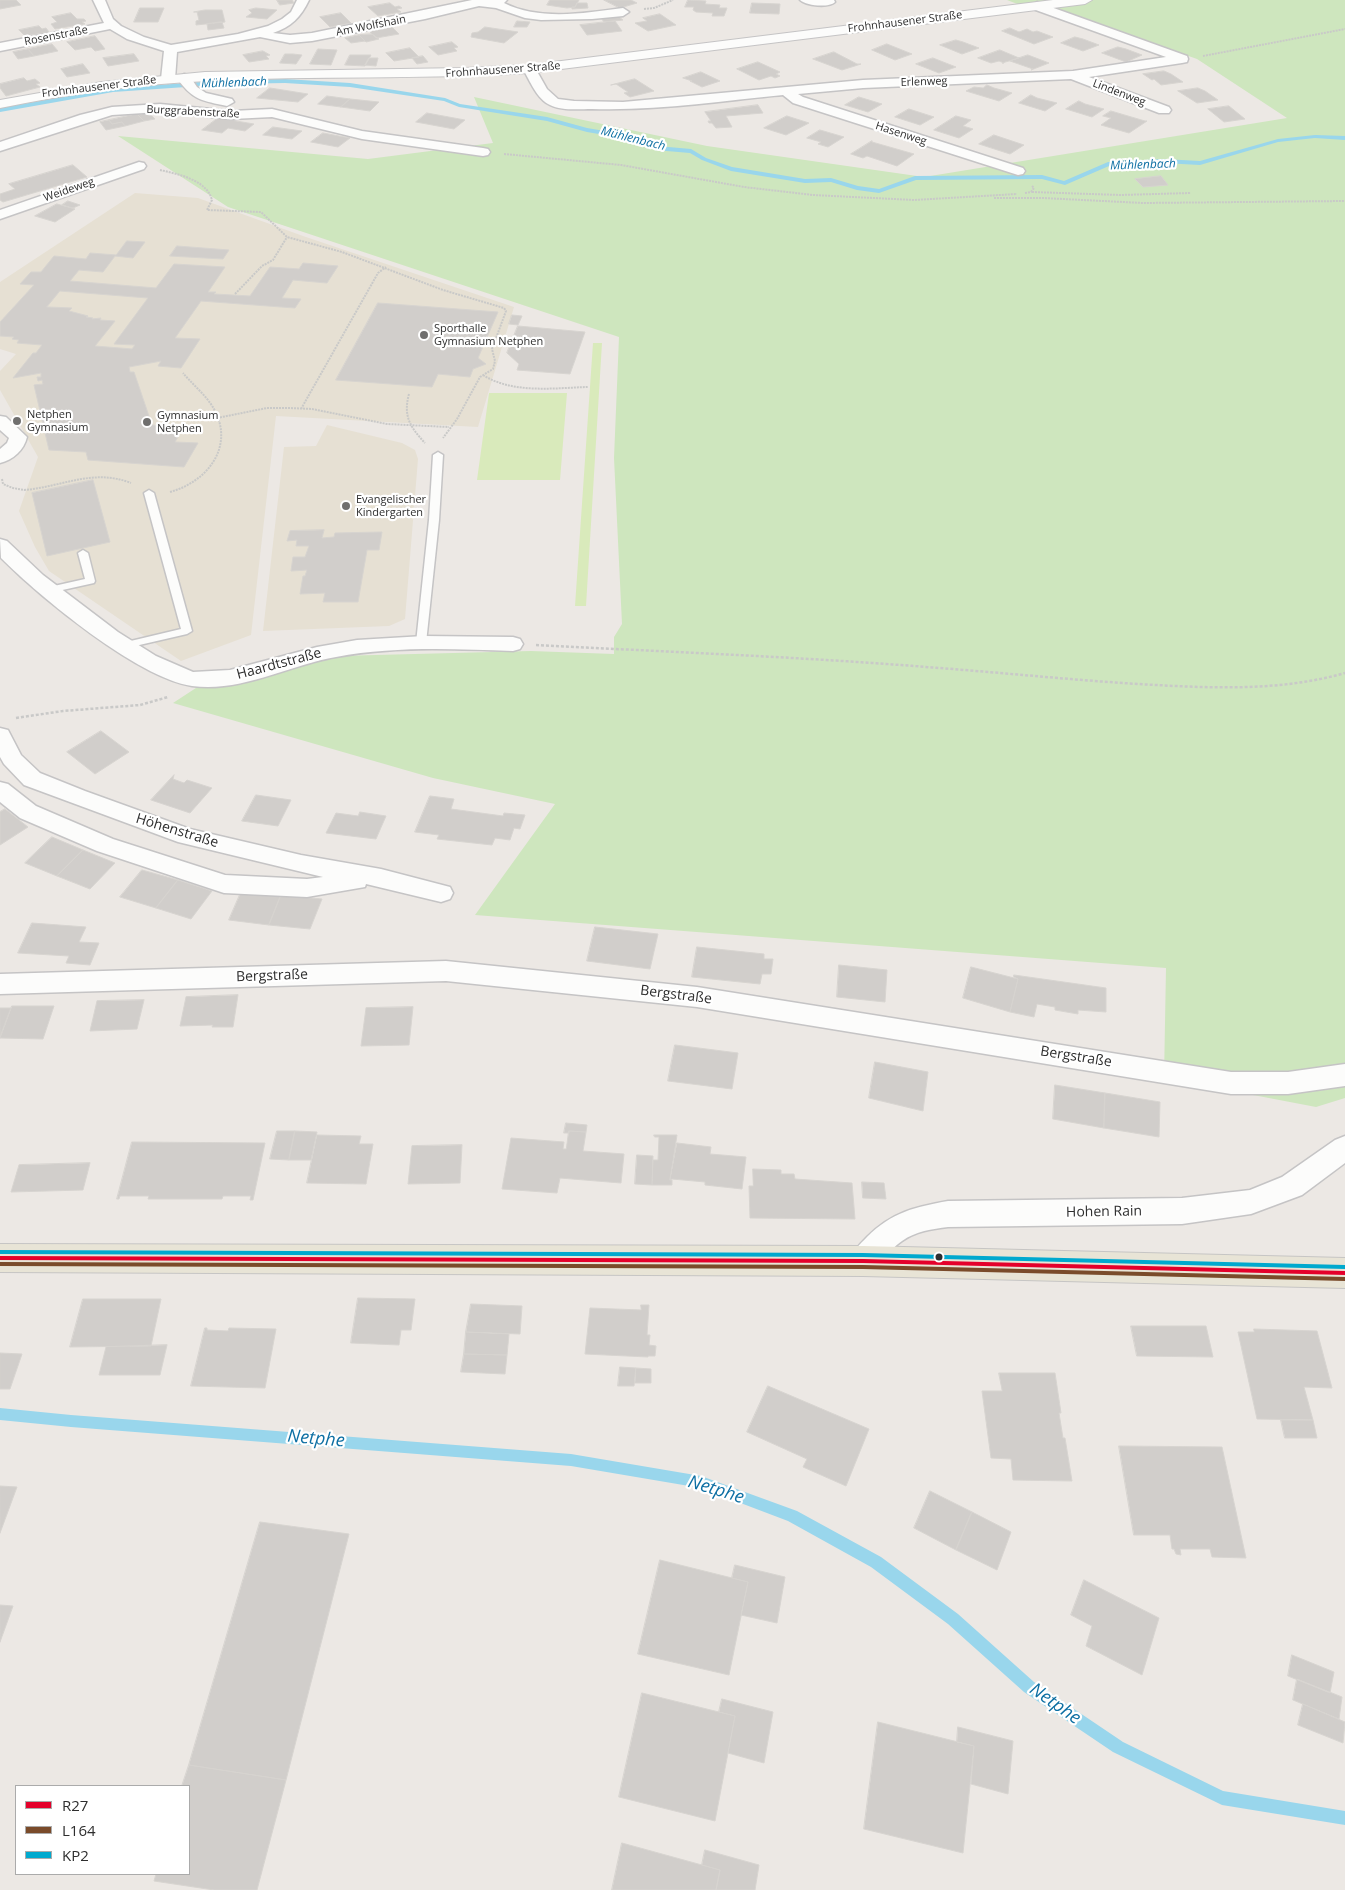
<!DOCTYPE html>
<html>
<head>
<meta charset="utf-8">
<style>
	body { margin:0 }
	#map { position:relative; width:1345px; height:1890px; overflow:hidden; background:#ece8e4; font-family:"Open Sans",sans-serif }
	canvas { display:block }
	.legend { position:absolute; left:15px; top:1785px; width:175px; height:90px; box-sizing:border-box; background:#fff; border:1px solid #ababab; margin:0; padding:6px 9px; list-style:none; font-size:15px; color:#2e2e2e }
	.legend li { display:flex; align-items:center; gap:10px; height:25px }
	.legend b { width:25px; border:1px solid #ababab }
</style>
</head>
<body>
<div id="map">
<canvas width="1345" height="1890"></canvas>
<ul class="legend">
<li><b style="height:6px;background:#e4002b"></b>R27</li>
<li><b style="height:6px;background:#7a4b2a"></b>L164</li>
<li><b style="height:6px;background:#00a9ce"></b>KP2</li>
</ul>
</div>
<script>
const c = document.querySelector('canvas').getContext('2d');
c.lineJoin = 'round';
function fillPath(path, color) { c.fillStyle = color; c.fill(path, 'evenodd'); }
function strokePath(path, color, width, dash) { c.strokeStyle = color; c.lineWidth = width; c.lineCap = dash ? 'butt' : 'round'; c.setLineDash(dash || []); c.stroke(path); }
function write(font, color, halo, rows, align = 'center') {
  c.font = font + ' "Open Sans",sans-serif'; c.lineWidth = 4.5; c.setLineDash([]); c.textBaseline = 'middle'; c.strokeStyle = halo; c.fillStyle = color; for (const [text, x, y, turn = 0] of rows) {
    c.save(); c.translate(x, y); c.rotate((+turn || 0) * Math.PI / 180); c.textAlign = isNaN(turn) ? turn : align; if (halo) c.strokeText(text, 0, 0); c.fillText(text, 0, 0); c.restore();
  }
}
fillPath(new Path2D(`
	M135,193L198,198L303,236L514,307L478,427L276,416L251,635L181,661L49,571L35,547L19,511L38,457L0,390V371L16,354L0,349V282Z
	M327,425L402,443L415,450L418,459L405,619L389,626L263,631L284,447L316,446Z`), '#e6e0d3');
fillPath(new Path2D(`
	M1007,0H1345V1098L1316,1107L1164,1078L1166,968L475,915L555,804L433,778L173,703L199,686L260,679L337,656L531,651L614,654V637L622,624L614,458L619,337L228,207L118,136L368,159L493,143L474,97L707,146L924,177L1287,118L1197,59L1039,3L1020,5Z`), '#cee6be');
fillPath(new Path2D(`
	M593,343H602L586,606H575Z
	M489,393H567L560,480H477Z`), '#d9eabb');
fillPath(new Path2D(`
	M285,79L350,83L445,98L460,104L547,117L587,128L634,136L648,140L657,146L691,149L706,158L732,167L805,179L831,178L858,186L879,189L915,176L1042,175L1064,181L1108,162L1163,159L1200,161L1278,139L1315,135L1345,136V140L1315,138L1278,142L1200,165L1163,163L1109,166L1065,185L1042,179L916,180L879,193L857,190L831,182L805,183L731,171L702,160L690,153L655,150L644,142L634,140L587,132L547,121L459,107L444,101L350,87L285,83L230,84L113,92L0,112V108L113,88L230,80Z
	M0,1408L71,1415L571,1454L701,1476L797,1511L881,1557L958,1614L1034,1682L1123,1742L1223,1791L1345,1811V1825L1222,1805L1113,1752L1024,1692L948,1624L871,1567L788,1521L701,1488L571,1466L71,1427L0,1420Z`), '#99d6ec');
const building = new Path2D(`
	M0,0H16L21,5L0,9Z
	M277,0H292L294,3L280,5Z
	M550,0H579L575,7L567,8L547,5Z
	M604,0H631L637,3L620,8Z
	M688,0L706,1L705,4L720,5L719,8H727L724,16H712L713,13L696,12L693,10L694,7H685Z
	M390,3L395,7L399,6L402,8L397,9L401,12L378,16L368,7Z
	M577,3H587L588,8L572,9V7H575Z
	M752,3L780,4L779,14L750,13Z
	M140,8H164L158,22H134Z
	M256,8L277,10L267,19L246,17L252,13L249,10Z
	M205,10H222L225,22L196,25V21L199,20L197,12H194Z
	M71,13L77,19H84L86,21L82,22L85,24L55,29L51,24L57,22L52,17Z
	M341,13L351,23L330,27L320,17Z
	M660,14L676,25L648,31L635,23L647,21L643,18Z
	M619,17L623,20L604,22L601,18Z
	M517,21L530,22L527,27H514Z
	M615,21L622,31L587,35L580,25Z
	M222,22L224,28L208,30L207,24Z
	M39,26L42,29L46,28L49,32L25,36L19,30Z
	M392,27L399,34L376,38L369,31Z
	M485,27L518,32L504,43L471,37L472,33L478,32Z
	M1010,28L1019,32L1027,29L1033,32L1037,31L1053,37L1034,44L1002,31Z
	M372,34L379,39L366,42L359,35Z
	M359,35L365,41L351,43L345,38Z
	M95,36L105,49L95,51L91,47L75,50L67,42Z
	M1075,37L1083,39L1099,45L1083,51L1061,43Z
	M956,40L963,42L979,48L962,54L940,45Z
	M452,42L458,47L454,48L457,51L438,55L429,47Z
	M52,44L58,51L34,56L28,49Z
	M887,44L912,54L895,60L872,50Z
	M1118,47L1126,49L1142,55L1126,62L1102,53Z
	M410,48L419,57L394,61L386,53Z
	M28,49L34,56L18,59L13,52Z
	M318,49L337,50L331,65L310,64Z
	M1000,50L1019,58L1002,63H1004L999,61L991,63L978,58Z
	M263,51L270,55L266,56L269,59L249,62L243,55Z
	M834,52L857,64H861L842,70L813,59Z
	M134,54L139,61L108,66L103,58Z
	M285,54H293L302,55L296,64L280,63Z
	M350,55H371L365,66L345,65Z
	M1028,55L1049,63L1031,70L1033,69L1010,61Z
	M423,56L428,62L417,64L412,58Z
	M369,58H378L376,66L365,65Z
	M933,58L956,67L939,73L916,64Z
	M758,62L780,72L776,74L780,76L775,78L771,76L759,80L737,69Z
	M83,64L90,73L67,77L61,69Z
	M1164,71L1171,74L1183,82L1161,85L1154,79L1152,80L1143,74Z
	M701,72L720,81L702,87L690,81H692L683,78Z
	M24,78L27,81L35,79L40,83L36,84L40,87L6,96L0,88V84Z
	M635,79L654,91L630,97L624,93L628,92L616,84L611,85Z
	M987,85L994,88L1012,93L999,101L966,91L974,87L983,88Z
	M270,88L283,90L308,94L298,102L257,98Z
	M1198,88L1205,91L1218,100L1197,103L1178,91Z
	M1031,95L1037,98L1057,103L1045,111L1019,103Z
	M327,96L350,99L341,107L318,104Z
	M859,97L882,104L868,112L845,105Z
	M350,99L379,102L370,111L341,107Z
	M1079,101L1085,104L1104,109L1092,117L1066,109Z
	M758,105L763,113L726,116L732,127L716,128L712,123H709L708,121H711L705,112Z
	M1229,106L1245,119L1224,122L1208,109Z
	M909,109L934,117L920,125L895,117Z
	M1111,111L1145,121H1147L1129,133L1101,125L1111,118L1103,116Z
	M149,113L155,119L144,121L138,115Z
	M427,113L465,120L454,129L416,122Z
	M137,114L144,121L125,126L122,122L112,124L109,120Z
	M787,116L809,123L786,135L764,128Z
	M956,116L971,120L963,126L973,129L959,138L934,130Z
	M218,118L254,124L245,131L228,128L222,133L202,130Z
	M109,120L112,124L122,122L125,126L106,130L100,122Z
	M273,127L302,131L292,139L263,135Z
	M820,130L844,137L828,147L818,144L821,142L807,138Z
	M323,133L350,138L338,147L311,142Z
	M994,135L1024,145L1010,154L979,144Z
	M872,141V142L914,154L897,166L867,156L863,158L851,154Z
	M73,165L87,177L3,202L0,200V194L15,189L9,184Z
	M1161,176L1168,185L1143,187L1135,179Z
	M68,201L80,205L73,208L62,205Z
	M57,204L75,209L55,222L35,216Z
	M127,241L145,242L133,258L115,256L103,272L79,270L70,281L156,288L174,264L225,267L208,292H216L214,294L250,296L270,267L299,269L303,263L338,266L327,283L293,280L282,298L301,299L295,308L201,301L175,338L200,339L181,368L158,366L161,361L129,367L130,372H134L152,425L183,428L175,442L198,443L184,467L88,460L86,452L49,450L34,385L43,384L42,380L38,381L37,377H41V373L13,378L33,353H36L42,345L17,343L19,340L12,339L14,337L0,336V322L34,285L20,284L31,272H41L54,256L86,259L90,253L116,255ZM60,291L148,298L114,344L135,345L132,349L95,346L115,321L100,320L101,318L92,319L93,318L86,317L88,316L69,311L72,308L47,307Z
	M177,246L229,250L223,259L170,256Z
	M378,303L498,312L478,358L486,364L473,369L470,377L438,374L432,387L336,380Z
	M512,315L522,316L518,325L509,324Z
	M518,326L585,332L570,374L517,370L519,364L507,353Z
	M93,480L110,542L47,556L32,493Z
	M324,530L322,538L334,537L335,533L382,532L379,550H367L358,602H323L325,593L300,594L303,576H305L307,570L291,571L293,557H305L309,546H296L297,540L287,541L290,531Z
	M101,731L129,752L95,774L67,752Z
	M174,775L173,779L184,783L187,780L212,788L190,813L151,800Z
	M256,795L291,800L278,826L242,821Z
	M430,796L454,799L451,809L503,816L504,813L525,815L520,829L514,828L510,840L495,838L492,845L437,839L439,835L415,832Z
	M5,809L28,827L0,845V812Z
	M360,812L386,816L376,839L326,833L336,813L358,816Z
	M52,837L83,850L57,876L25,863Z
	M83,850L115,863L90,889L57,876Z
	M142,870L178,880L156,908L120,897Z
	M178,880L212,891L191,919L156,908Z
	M242,890L281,895L269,925L229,920Z
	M281,895L322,899L310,929L269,925Z
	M32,923L86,927L79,942L99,943L90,965L66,963L69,956L18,953Z
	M595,927L658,934L650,969L587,961Z
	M697,947L764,954V959H773L771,974H762L760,984L692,977Z
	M839,965L887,970L885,1002L837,997Z
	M971,967L1018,979L1010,1012L963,998Z
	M1014,975L1106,988V1012L1078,1010V1014L1055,1010V1007L1037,1004L1034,1017L1010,1012L1018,979L1014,977Z
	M238,995L233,1027H212L213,1025L180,1026L186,997Z
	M144,1000L137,1029L90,1031L97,1001Z
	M12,1006H54L43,1039L0,1038Z
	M413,1007L409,1045L361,1046L366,1008Z
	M0,1008H11L0,1038Z
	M675,1045L738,1053L732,1089L668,1081Z
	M875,1062L928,1072L923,1111L869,1098Z
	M1055,1085L1105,1093L1104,1128L1053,1119Z
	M1105,1093L1160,1102L1159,1137L1104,1128Z
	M566,1123L587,1125L586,1132L569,1131V1133H564Z
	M277,1131H295L289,1160L270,1159Z
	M295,1131L317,1132L311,1160H289Z
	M569,1131L586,1132L583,1151L624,1154L621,1183L560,1178L557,1193L502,1189L511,1138L564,1142L563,1149H566Z
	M317,1135L361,1136L359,1144H373L366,1184L307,1183Z
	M654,1135H677L670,1180H672V1185H652L653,1160H658L659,1137H655Z
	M132,1142L265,1143L253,1200H250L251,1196H223L222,1199H148L149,1196H120L119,1199H117Z
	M677,1143L711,1147L710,1154L746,1157L742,1189L705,1185V1182L672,1179L670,1180Z
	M462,1145L460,1183L408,1184L412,1146Z
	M637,1155L653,1156L652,1185L635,1184Z
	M90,1163L83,1190L11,1192L19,1165Z
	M753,1169L781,1170V1174H794L795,1179L852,1183L855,1219L750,1218L749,1186H753Z
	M862,1182L884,1183L886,1199L863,1198Z
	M358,1298L415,1299L411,1330H401L399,1345L351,1343Z
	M83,1299H161L151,1346L70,1347Z
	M471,1304L522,1306L520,1334L466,1332Z
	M641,1305H649L647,1335H650L649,1345L656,1346L655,1356H648V1357L585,1354L590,1308L641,1310Z
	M1131,1326H1206L1213,1357L1137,1356Z
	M205,1328H207V1330L228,1331L229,1328L276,1329L265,1388L191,1386Z
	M1254,1329L1317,1331L1332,1388L1304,1387L1313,1420L1257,1419L1238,1332H1254Z
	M466,1332L509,1334L507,1355L464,1354Z
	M167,1345L160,1375H99L106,1347Z
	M0,1353L22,1354L10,1389H0Z
	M464,1354L507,1355L505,1374L461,1372Z
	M620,1367L636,1368L634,1386H618Z
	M636,1368L651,1369V1383H635Z
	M999,1373H1055L1061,1413H1059L1063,1438H1065L1072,1481L1013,1480L1011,1459L991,1458L982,1391H1002Z
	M768,1386L869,1429L846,1486L803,1467L807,1459L747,1432Z
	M1281,1420H1313L1317,1438H1285Z
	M1119,1446L1222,1447L1246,1558L1212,1557L1210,1549H1180L1181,1555L1176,1554L1174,1549H1172L1170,1535H1134Z
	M0,1486L17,1487L0,1533Z
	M930,1491L972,1512L956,1550L914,1528Z
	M972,1512L1011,1532L997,1570L956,1550Z
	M260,1522L349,1534L286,1780L189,1765Z
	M660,1560L748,1582L729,1675L638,1654Z
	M735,1565L785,1577L777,1623L741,1615L748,1582L732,1578Z
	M1084,1580L1159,1618L1142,1675L1086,1646L1092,1626L1071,1615Z
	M0,1605L13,1606L0,1642Z
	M1292,1655L1334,1672L1330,1693L1288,1676Z
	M1297,1679L1342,1697L1339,1719L1293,1700Z
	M642,1693L735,1716L715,1821L619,1797Z
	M722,1699L773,1712L764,1763L728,1753L735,1716L719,1712Z
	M1303,1704L1345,1722L1343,1743L1298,1725Z
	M878,1722L974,1746L963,1853L864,1829Z
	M958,1727L1013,1741L1008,1794L971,1784L974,1746L957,1742Z
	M189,1765L286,1780L257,1890H214L154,1881L156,1874H189V1786H182Z
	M622,1843L720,1870L716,1890H612Z
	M705,1850L759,1865L755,1890H716L720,1870L702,1865Z`);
fillPath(building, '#d1cecb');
strokePath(building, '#d7d4d0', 1);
const lane = new Path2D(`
	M438,452L443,455L439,520L426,643L421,646L416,643L429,520L433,455Z
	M149,490L154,493L192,631L187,634L122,649L117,646L118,644L181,629L144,493Z
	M83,550L88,553L95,581L94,583L49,593L45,592V588L85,579L78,553Z`);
const street = new Path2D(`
	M93,0H105L113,19L121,26L144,37L171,45L238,34L268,26L282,19L291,12L297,0H309C301,17 291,27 273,33L290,35L312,33L472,0H507L504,3C540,21 585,13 623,8L629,12L623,16L592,19L541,20L525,18L496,8L479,6L425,19L312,41L290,43L260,37L177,52L175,79L168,83L161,79L164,51L127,39L110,29L0,51V43L104,23Z
	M800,0H834L835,2C829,8 806,6 800,0Z
	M1037,2L1187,56L1188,59L1187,62L1182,63L1089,77L1169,107L1171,110L1169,113H1159L1071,79L863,88L798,94L803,97L1023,168L1025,171L1023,174L1018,175L793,103L783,95C720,101 656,111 592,109C579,109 562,111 550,105C537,99 530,81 523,69L529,65L534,66L547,89L558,99L574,101L623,102L863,80L1073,71L1166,57L1033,9L1031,6Z
	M184,74L189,75L197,87L206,93L232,99L234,102L227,106C203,101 192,100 177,78Z
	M160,104L232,111L272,109L362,131L483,148L488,149L490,152L488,155L483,156L362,139L272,117L232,119L160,112L112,115L0,151V142L80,115L112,107Z
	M139,162L144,163L146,166L144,169L0,219V210Z
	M0,416L6,417L27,437C24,450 13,460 0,463V449L7,443L9,438L0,430Z
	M0,539L7,541L43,575L118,632L156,656L193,672L230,670L317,647L357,640L424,636L513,637L520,639L523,644L520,649L513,651C454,649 394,646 336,657C289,665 240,693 192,686C138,678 40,597 1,558Z
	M0,728L8,730L21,755L40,773L85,791L190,829L301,855L381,869L450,887L453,893L450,899L441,902L366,884L365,887L307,897L224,893L97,851L20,818L0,802V782L8,784L36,806L113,839L225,875L307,879L323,877L178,842L24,785L4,764L0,757Z
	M446,961L697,987L1231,1072H1288L1345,1064V1086L1288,1094H1231L697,1007L446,981L0,994V974Z
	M1345,1136V1163L1302,1195L1251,1214L1182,1224L948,1227C932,1229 916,1231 902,1241C887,1251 881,1268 863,1274L853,1270L848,1261C853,1251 860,1244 867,1237C892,1212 915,1207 948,1201L1182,1198L1250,1190L1282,1177L1335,1140Z`);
const secondary = new Path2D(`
	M1053,0H1092L1085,4L529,73C422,80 314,75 207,81C137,84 68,94 0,108V100L102,82L205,72L465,68L529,65Z`);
const primary = new Path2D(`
	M0,1244L863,1246L1345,1258V1288L863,1276L0,1272Z`);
strokePath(lane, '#c5c4c5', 3);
strokePath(street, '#c5c4c5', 3);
strokePath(secondary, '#c5c4c5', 2);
strokePath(primary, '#c6c5c4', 2);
strokePath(new Path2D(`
	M644,9L654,8L673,0
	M1203,56L1345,29
	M504,154L621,165L744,187L813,195L914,200L1017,194
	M160,170C178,174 207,180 212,200L207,210L261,212L287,237L342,252L443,290L504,308L506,311L492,349L495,361L493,369L480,377L457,419L443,438
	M1032,192L1120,195L1191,193
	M1025,193L1031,192L1034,188L1032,186
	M994,198H1043L1143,203L1345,201
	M235,294L262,266L273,260L287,237
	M483,375C513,394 554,388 588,387
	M409,394C403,416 410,427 425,443
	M301,409L378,273L386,267
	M217,418L267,408H289L312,409L387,424L449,427
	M2,479L3,484L13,488L24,490C62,487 93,468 131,483
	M170,492C207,482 235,447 214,409C206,395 193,385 183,373`), '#c9c9c8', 2, [2, 1]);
strokePath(new Path2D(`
	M536,645C670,652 805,657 939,668C1006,673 1072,680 1138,684C1208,688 1278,692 1345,673
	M16,718L63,711L140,705L168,697`), '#c9c9c8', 2.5, [3, 2]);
fillPath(lane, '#fcfcfb');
fillPath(street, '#fcfcfb');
fillPath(secondary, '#fcfcfb');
fillPath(primary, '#e8e4d6');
strokePath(new Path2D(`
	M0,1258L863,1261L1345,1273`), '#e4002b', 4);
strokePath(new Path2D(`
	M0,1264L863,1267L1345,1279`), '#7a4b2a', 4);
strokePath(new Path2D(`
	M0,1252L863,1255L1345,1267`), '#00a9ce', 4);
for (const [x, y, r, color] of [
	[424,335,5,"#706f6e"],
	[17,421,5,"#706f6e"],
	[147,422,5,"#706f6e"],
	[346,506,5,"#706f6e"],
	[939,1257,4.5,"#2e2e2e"]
]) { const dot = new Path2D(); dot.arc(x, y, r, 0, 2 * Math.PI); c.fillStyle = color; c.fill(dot); strokePath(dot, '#fff', 2); }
write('11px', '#2e2e2e', '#fff', [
	["Frohnhausener Straße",905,22,-7],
	["Am Wolfshain",371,26,-11],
	["Rosenstraße",56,36,-11],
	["Frohnhausener Straße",503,70,-4],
	["Erlenweg",924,82,-2],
	["Frohnhausener Straße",99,87,-7],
	["Lindenweg",1119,93,21],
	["Burggrabenstraße",193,112,3],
	["Hasenweg",901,134,18],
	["Weideweg",69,190,-19]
]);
write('11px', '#2e2e2e', '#fff', [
	["Sporthalle",434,329],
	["Gymnasium Netphen",434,342],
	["Netphen",27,415],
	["Gymnasium",27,428],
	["Gymnasium",157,416],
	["Netphen",157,429],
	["Evangelischer",356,500],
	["Kindergarten",356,513]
], 'left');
write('italic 12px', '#0d6fa3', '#fff', [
	["Mühlenbach",234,83,-2],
	["Mühlenbach",633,139,14],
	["Mühlenbach",1143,165,-2]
]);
write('14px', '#2e2e2e', '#fff', [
	["Haardtstraße",279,664,-15],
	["Höhenstraße",177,831,17],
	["Bergstraße",272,976,-2],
	["Bergstraße",676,995,7],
	["Bergstraße",1076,1057,9],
	["Hohen Rain",1104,1212,-1]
]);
write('italic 18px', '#0d6fa3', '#fff', [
	["Netphe",316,1439,5],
	["Netphe",716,1490,17],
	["Netphe",1055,1704,35]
]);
</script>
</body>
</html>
